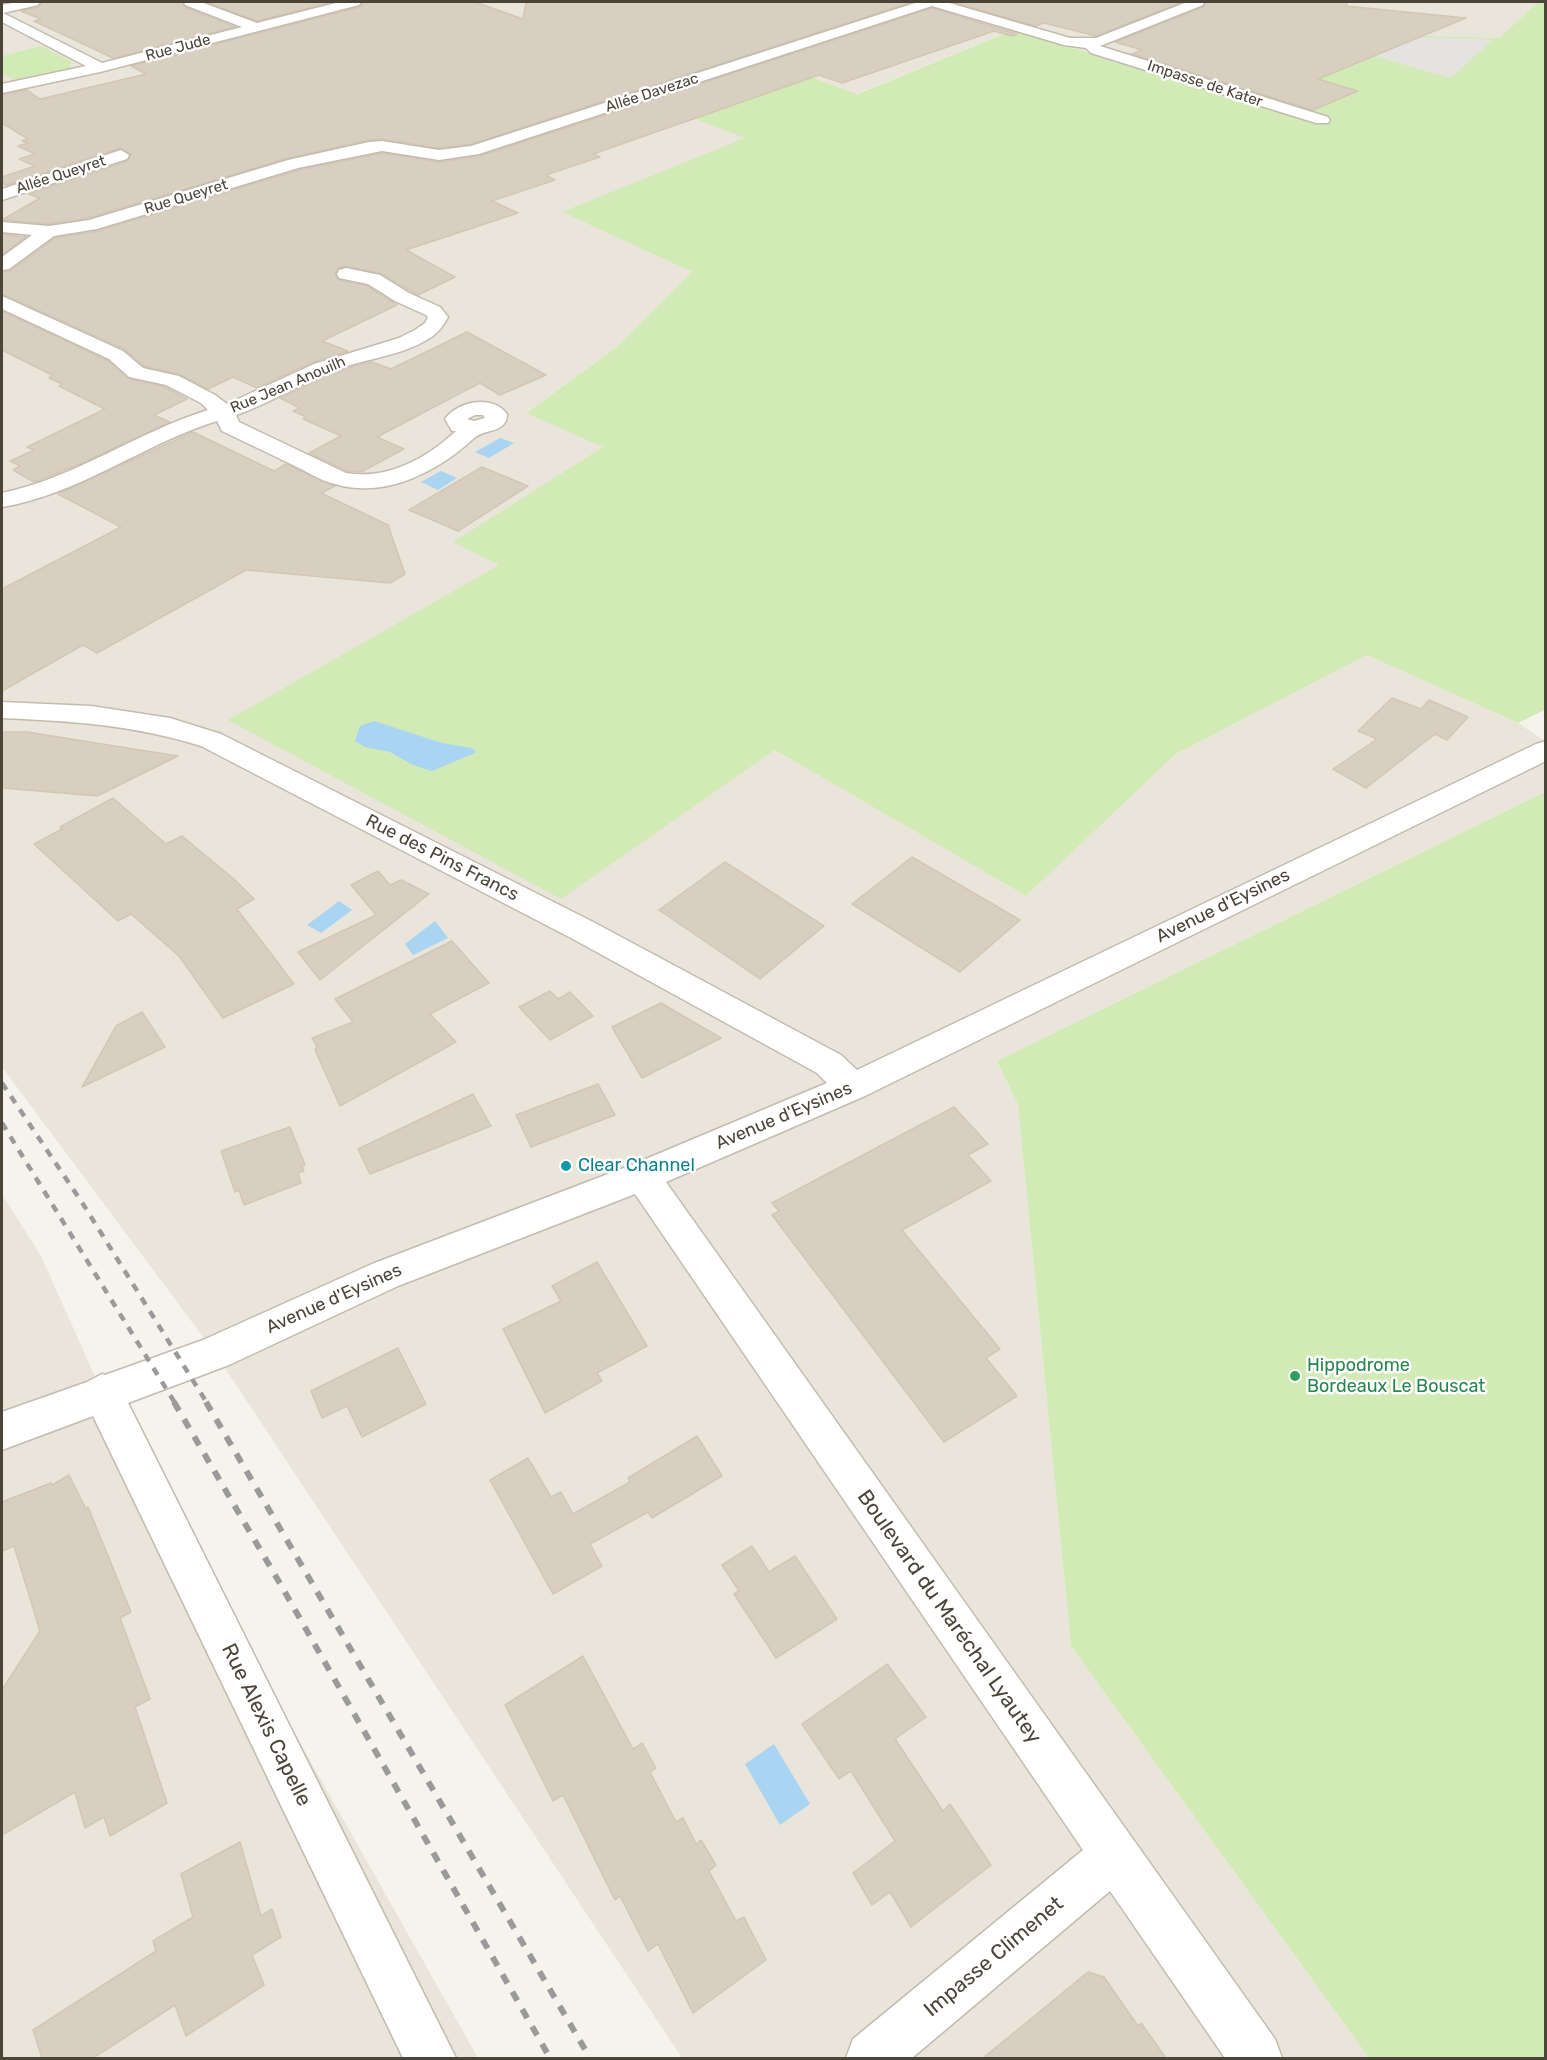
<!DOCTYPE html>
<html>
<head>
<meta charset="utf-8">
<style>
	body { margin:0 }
	#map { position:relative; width:1547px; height:2060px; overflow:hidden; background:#f6f3ec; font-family:Rubik,sans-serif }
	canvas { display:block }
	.frame { position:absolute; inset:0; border:3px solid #4b4439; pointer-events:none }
</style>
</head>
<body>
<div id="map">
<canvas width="1547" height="2060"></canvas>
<div class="frame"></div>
</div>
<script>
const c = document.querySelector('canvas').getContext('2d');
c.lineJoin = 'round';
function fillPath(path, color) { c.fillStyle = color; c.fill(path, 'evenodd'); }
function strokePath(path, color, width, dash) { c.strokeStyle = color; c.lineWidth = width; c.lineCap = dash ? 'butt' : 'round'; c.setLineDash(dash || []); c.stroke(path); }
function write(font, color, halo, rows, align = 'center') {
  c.font = font + ' Rubik,sans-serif'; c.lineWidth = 5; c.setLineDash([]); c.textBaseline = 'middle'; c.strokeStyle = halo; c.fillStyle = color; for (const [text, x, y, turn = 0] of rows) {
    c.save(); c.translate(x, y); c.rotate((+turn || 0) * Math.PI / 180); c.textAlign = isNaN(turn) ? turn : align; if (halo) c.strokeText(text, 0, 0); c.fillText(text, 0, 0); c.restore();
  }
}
fillPath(new Path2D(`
	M2,2H1538L1499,38L1364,34L1222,93L1014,30L563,212L692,272L617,347L527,412L604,447L454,542L500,565L561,898L775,750L1026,896L1176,754L1367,655L1518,723L1545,741V792L997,1061L1018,1105L1071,1646L1369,2058H682L215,1353L2,1067Z
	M2,1194L41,1256L102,1392L478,2058H2Z`), '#eae5da');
fillPath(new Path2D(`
	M1538,2H1545V710L1518,723L1367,655L1176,754L1026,896L775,750L561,899L228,720L499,565L453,542L603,447L526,413L617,347L692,272L562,212L745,138L647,100L766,61L857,94L1014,30L1222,93L1364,34L1499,38Z
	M41,46L72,62L69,68L14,80L2,73V56Z
	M1545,792V2058H1369L1071,1646L1018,1105L997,1061Z`), '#d2eab5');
fillPath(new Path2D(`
	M1364,35L1485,39L1493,40L1450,78L1344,47Z`), '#e5e3e0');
fillPath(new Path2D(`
	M500,438L514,443L489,458L475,452Z
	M441,471L457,478L438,490L421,482Z
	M374,721L442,743L471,748L475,750V753L432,771L413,765L390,752L365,747L355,741L360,726Z
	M339,901L352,910L321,933L307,925Z
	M435,921L448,938L413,955L405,944Z
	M774,1744L810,1804L780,1825L745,1764Z`), '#a9d4f2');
const building = new Path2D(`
	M42,2H182L184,7L235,27L113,58L34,21L41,19L21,11L39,7Z
	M206,2H333L257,21Z
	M363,2H475L523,19L526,2H912L471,144L439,148L382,139L369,140L288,158L88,218L49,224L2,220L40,198L28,194L128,161L131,154L120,148L6,185L2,183V177L35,166L19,159L35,154L18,146L28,143L22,141L28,139L2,123V95L27,90L40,99L146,74L131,66L360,7Z
	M952,2H1182L1096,36L1044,23L1036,26Z
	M1206,2H1347L1346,6L1466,18L1318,79L1358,91L1313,110L1132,54L1142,50L1115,42L1204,7Z
	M932,8L1017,34L1012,36L994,31L842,83L819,75L593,154L600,157L546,175L555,180L492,201L518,213L406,250L455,277L418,295L380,273L346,266L338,268L335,275L339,280L367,286L397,305L322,341L348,351L313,362L257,388L233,377L208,389L179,374L144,366L124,349L2,294V272L10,271L55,238L98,231L299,170L382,153L439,162L480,156Z
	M2,234L26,237L2,255Z
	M2,311L108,361L129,379L165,387L187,399L154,415L170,422L80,464L34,482L13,470L20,466L10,461L34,450L27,447L105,409L59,386L62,384L49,378L52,375L2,350Z
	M467,332L546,375L500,395L480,383L451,398L377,437L404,449L361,472L347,471L309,453L341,436L303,419L306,417L293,411L300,408L280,398L330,374L355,366L372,362L391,369Z
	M193,432L274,471L286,464L335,486L321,493L388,525L405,574L390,583L246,570L97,653L83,645L2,691V589L121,527L58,494Z
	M482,467L528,486L458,531L409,510Z
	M1392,698L1421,709L1429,700L1468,717L1447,740L1435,734L1366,788L1333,769L1377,739L1358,731Z
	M2,732H27L178,756L97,796L2,788Z
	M113,798L166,844L182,836L234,879L254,899L237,909L294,984L223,1018L179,956L131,914L118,921L34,844L62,829L60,827Z
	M912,857L1020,920L960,972L852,904Z
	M725,862L824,926L760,979L659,910Z
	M378,871L390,885L401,880L429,894L320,980L298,952L376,915L351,885Z
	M452,941L489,983L430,1014L456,1042L340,1106L315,1050L317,1047L312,1038L353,1022L335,999Z
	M550,991L558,999L570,992L593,1016L550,1040L519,1007Z
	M661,1003L721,1038L642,1078L612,1027Z
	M142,1012L165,1047L82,1087L116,1026Z
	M598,1084L615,1115L531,1147L516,1115Z
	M473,1094L491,1126L370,1174L358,1149Z
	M954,1107L988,1144L968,1155L991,1181L902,1230L1000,1349L986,1358L1017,1396L944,1442L772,1215L779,1211L772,1203Z
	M290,1127L305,1165L302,1166L304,1171L298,1173L301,1183L244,1205L239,1190L235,1192L221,1151Z
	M597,1262L647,1346L597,1373L602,1381L545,1413L503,1329L561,1301L552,1286Z
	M398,1348L426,1404L362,1437L347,1406L322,1418L311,1391Z
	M697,1436L722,1476L652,1518L648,1512L590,1544L602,1566L553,1594L490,1480L528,1458L551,1497L561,1492L573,1514L630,1482L628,1478Z
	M69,1475L86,1509L88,1507L131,1612L120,1618L150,1699L135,1707L167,1803L110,1836L104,1817L85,1828L75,1792L2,1835V1690L40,1631L14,1546L2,1551V1502L51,1483L52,1485Z
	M752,1546L769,1572L795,1556L837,1619L776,1658L734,1594L739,1591L722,1565Z
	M583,1656L633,1749L642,1743L656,1768L650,1772L676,1822L683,1818L696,1844L701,1840L716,1865L709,1871L736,1921L744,1917L766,1960L693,2013L658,1944L648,1951L620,1896L615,1900L563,1795L553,1801L505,1705Z
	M887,1664L926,1717L895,1739L943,1811L950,1804L991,1865L911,1927L890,1892L872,1905L853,1873L895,1841L851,1771L839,1779L802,1724Z
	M240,1842L261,1916L272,1909L281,1937L252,1955L264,1985L186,2036L175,2005L93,2058H42L33,2030L156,1951L153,1941L193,1917L181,1874Z
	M1088,1972L1104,1977L1138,2026L1141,2023L1166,2058H983Z`);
fillPath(building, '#d8cfc1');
strokePath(building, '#d3c7b4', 1.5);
const minor = new Path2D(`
	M17,2H40L38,5L3,13L102,63L242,27L185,5L184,2H201L257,23L340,2H361L359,5L100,72L2,93V84L86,66L2,22V5Z
	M918,2H946L1070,38H1096L1187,2H1204L1203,5L1100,46L1328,117L1330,120L1328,123H1316L1091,53L1086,48L1064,45L932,6L479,154L439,160L382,151L298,168L97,229L54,236L9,269L2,270V257L32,235L2,232V222L49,226L89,220L288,160L369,142L382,141L439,150L471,146Z
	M121,150L129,155L127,159L2,200V189Z
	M346,268L380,275L409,293L440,307L448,317C443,326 439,332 430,338C400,357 361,359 329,372C297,385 269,404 236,415L239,422L346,473C387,480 426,459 456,431H452L445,419C457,401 493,394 507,414C507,434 484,428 473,439C437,472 385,499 335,484C322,481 309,473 297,467C272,455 247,443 222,431L217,421C143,444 80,494 2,507V493C75,478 137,432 208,410L201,403L166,385L129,377L109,359L2,309V296L123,351L143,368L179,376L215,395L227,404L314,364L399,338L415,330L425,323L428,317L426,315L395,301L368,284L339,278L337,274L339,270ZM475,415H483L485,418L474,421L467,419Z
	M2,702L91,706L170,718L221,734L595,923L841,1055L857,1070L1536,744L1546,741V761L865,1096L666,1182L1275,2039L1282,2058H1225L1110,1891L912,2058H846L853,2039L1083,1850L635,1194L398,1286L229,1365L128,1403L456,2058H403L93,1416L2,1450V1412L87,1382L102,1374L105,1375L203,1340L372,1264L629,1166L827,1083L817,1073L573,939L201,746C135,725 71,721 2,718Z`);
strokePath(minor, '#c2bbae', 3);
fillPath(minor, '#fff');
strokePath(new Path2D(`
	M2,1083L83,1204L207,1403
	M2,1123L175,1403`), '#9a9a9a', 4.5, [8, 8]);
strokePath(new Path2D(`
	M174,1402L282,1587L550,2058
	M206,1402L590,2058`), '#9a9a9a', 6, [10, 10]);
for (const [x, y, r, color] of [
	[566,1166,6,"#0f9aa8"],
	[1295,1376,6,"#2e9e5b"]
]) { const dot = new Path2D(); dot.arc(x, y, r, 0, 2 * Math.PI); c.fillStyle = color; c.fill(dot); strokePath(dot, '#fff', 2); }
write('15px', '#4b4439', '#fff', [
	["Rue Jude",178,48,-15],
	["Impasse de Kater",1205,84,18],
	["Allée Davezac",652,93,-18],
	["Allée Queyret",61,175,-18],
	["Rue Queyret",186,197,-17],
	["Rue Jean Anouilh",288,385,-23]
]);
write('18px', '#4b4439', '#fff', [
	["Rue des Pins Francs",442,858,27],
	["Avenue d'Eysines",1223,906,-26],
	["Avenue d'Eysines",784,1116,-23],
	["Avenue d'Eysines",334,1299,-24]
]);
write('18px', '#0d838f', '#fff', [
	["Clear Channel",578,1166]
], 'left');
write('18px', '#27864d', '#fff', [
	["Hippodrome",1307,1366],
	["Bordeaux Le Bouscat",1307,1387]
], 'left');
write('21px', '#4b4439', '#fff', [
	["Boulevard du Maréchal Lyautey",949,1617,55],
	["Rue Alexis Capelle",266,1725,64],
	["Impasse Climenet",994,1957,-40]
]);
</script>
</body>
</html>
